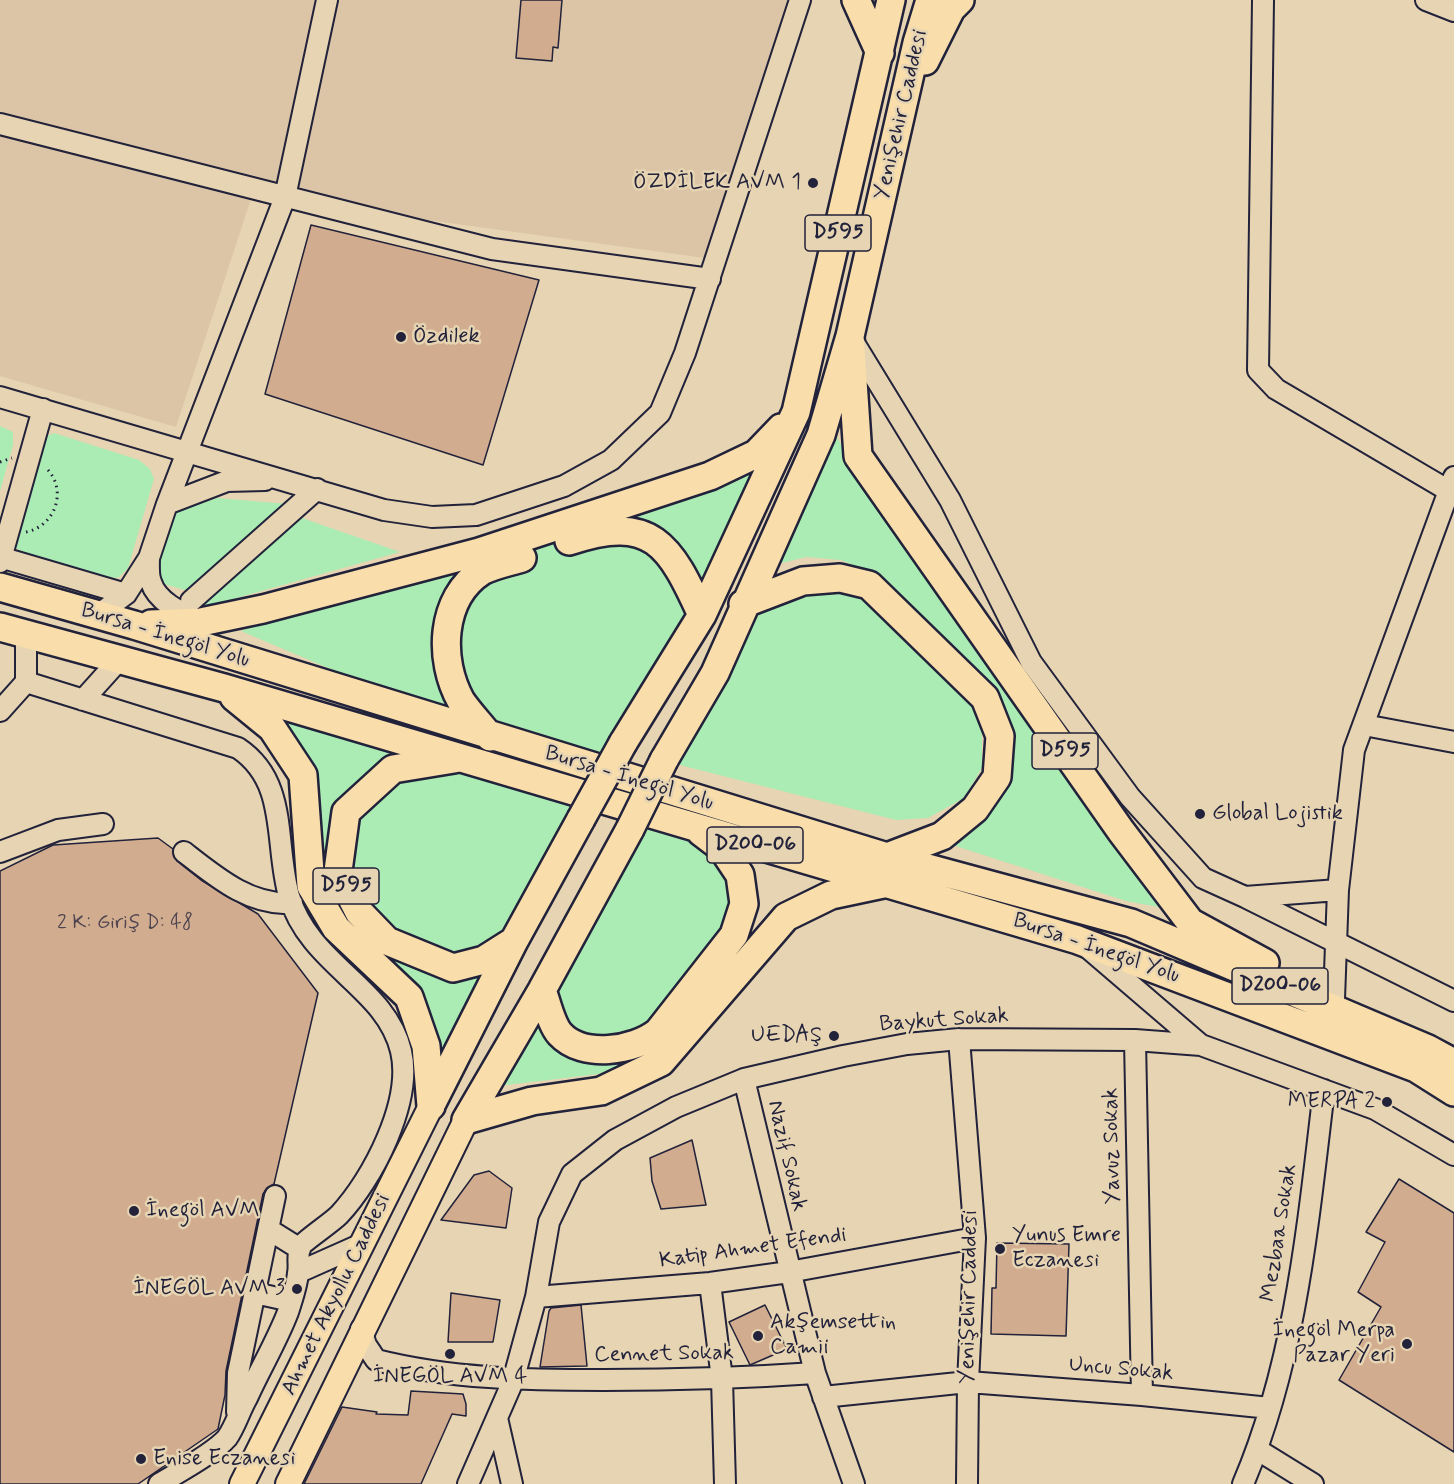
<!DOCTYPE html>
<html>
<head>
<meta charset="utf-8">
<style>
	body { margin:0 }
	canvas { display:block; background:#e6d4b2 }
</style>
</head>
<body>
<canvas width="1454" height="1484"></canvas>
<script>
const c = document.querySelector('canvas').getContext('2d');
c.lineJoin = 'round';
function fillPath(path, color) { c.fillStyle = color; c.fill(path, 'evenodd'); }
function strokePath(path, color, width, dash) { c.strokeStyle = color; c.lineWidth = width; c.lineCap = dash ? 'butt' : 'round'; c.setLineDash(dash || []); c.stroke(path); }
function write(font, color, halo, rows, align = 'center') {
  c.font = font + ' Mynerve,sans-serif'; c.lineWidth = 5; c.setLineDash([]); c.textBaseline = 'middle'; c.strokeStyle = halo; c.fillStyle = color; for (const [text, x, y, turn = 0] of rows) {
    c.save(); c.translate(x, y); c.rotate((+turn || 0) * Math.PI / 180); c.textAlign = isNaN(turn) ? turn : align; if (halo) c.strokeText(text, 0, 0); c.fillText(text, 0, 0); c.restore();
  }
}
fillPath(new Path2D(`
	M0,0H813L705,258L252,196L176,427L0,376Z`), '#dcc5a6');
fillPath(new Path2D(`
	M796,412L609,770L490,737L241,631L710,476Z
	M0,426L13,432V445L0,491Z
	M54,433L139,460L150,469L154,479L128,568L118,578L107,577L24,553L16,548L13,539L45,437Z
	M834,433L895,528L1169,909L1126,901L940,841L1005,782L1015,741L996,694L881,577L841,560L806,557L770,566Z
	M217,498L289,504L192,592L157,582L153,560L168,513Z
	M299,517L400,552L201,608Z
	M837,587L866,594L972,705L982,733V768L964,798L928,818L896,820L668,762L750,612L802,592Z
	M224,688L595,795L431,1106L409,997L311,886L303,775Z
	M640,809L695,828L744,904L658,1032L579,1046L542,990Z
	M534,1012L557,1042L645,1046L627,1062L599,1074L498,1086Z`), '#abecb5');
const building = new Path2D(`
	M521,0H562L558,48L553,47L552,61L516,58Z
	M311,225L539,280L483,465L265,394Z
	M158,838L173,849L177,861L201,880L258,914L318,993L274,1184L267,1188L263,1194L226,1371L225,1395L218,1429L138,1484H0V871L53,845Z
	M692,1140L706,1205L661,1209L652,1181L650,1158Z
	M489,1171L512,1188L506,1228L441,1220L474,1175Z
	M1399,1179L1454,1213V1452L1339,1380L1381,1307L1358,1292L1385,1242L1366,1232Z
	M997,1243L1069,1244L1066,1336L991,1334L992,1288H996Z
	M451,1293L500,1300L493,1342H448Z
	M581,1305L587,1366L540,1367L549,1311L551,1308Z
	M765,1305L787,1349L750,1365L729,1322Z
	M411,1391L463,1394L466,1404V1416L452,1414L421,1484H304L342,1407L377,1412L376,1414L408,1415Z`);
fillPath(building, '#d1ac8f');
strokePath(building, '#22223b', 1.5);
const minor = new Path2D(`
	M1263,0L1258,370L1276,389L1449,491
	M1426,0L1454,11
	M0,124L492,249L710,279
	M851,338L950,500L1031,662L1130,797L1203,878L1245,897L1338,890
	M0,397L384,510L432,517L476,515L564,486L611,460L660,413L685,353L800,0
	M167,504L227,481L265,480
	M0,557L126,594
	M149,558C149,565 148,575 151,582C157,602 182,613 199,621
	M0,562L43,409
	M191,601L317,489
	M98,615L126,594L149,558L167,504L285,197L327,0
	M26,682L238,748C289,782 274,843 289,896C310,966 386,987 401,1051C413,1101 373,1179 339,1215C331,1223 304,1241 301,1246C296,1255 300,1264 298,1273C297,1285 292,1300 288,1312C277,1341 260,1369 247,1398C240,1410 235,1427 227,1438C214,1453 177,1473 159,1484
	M83,700L119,660
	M0,711L26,682V634
	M1364,725L1454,742
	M0,852L58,830L103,824
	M184,852C216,877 250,906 292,903
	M1247,898L1454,1001
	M1089,949L1201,1045
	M1334,999L1338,890L1354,750L1454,477
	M959,1039L975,1238L968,1382L967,1484
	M1135,1040L1142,1395
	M744,1079L815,1373L854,1484
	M268,1229L300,1249
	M299,1272L362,1244
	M710,1283L722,1379L725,1484
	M255,1293L291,1301
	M536,1297L710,1283L789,1272L975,1238
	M361,1329L366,1345L376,1360C451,1379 527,1380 604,1380C674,1380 744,1378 815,1373
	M823,1397L968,1382L1142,1395L1270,1408
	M237,1412L238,1373L275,1196
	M497,1418L512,1484
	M1258,1450L1313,1484
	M468,1484L513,1381L536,1297L549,1222L572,1174L615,1140L676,1107L744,1079L843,1056L907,1044L959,1039L1135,1040L1201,1045L1375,1109L1454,1155
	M1243,1484C1296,1360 1308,1223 1324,1090`);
const major = new Path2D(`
	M242,1484L431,1106
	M288,1484L466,1120`);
const highway = new Path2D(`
	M856,0L880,53
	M925,61L951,9L960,0
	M850,336L858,456L1121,831L1190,922L1265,963
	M569,541C652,513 670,545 702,615
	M0,587L134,625L887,857L1131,923L1428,1049L1454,1063
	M743,604L803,581L840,578L869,585L985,698L1000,736L997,777L975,809L942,836L887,857
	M151,624L201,622L263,609L479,552L710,476L756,454L781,428
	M0,627L224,688L1078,940L1416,1068L1454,1092
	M234,697L272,728L303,775L311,886L336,928L409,997L426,1046L431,1106
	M490,737C481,725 469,713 461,701C438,660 440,598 482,571C493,565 509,562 522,558
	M623,743L702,615L796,412L891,0
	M454,759L393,769L346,812L338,871L359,912L387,941L453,968L484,960L514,941
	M664,760L715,673L821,435L850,336L917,43L930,0
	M542,990C547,1003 551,1024 560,1034C583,1059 634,1051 658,1032L734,935L744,904L740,875L722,848L701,832
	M431,1105L514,941L581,819
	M466,1120L532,1101L601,1091L661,1062L786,917L831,895L883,884
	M466,1120L542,990L630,829`);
strokePath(minor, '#22223b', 24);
strokePath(major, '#22223b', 28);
strokePath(highway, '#22223b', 32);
strokePath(new Path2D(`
	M0,462L12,458
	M26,532C56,526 68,489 46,468`), '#22223b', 3, [1.5, 4.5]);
strokePath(minor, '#e6d4b2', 20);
strokePath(major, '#f9deab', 24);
strokePath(highway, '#f9deab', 27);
const highwayBridge = new Path2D(`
	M581,819L623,743
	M630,829L664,760`);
strokePath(highwayBridge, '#22223b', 32, []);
strokePath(highwayBridge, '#f9deab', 27);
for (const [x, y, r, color] of [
	[813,183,6,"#22223b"],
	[401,337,6,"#22223b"],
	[1200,814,6,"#22223b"],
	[834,1036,6,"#22223b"],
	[1387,1102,6,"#22223b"],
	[134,1211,6,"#22223b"],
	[1000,1249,6,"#22223b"],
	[297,1289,6,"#22223b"],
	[758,1336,6,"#22223b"],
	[1407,1344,6,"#22223b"],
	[450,1354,6,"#22223b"],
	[141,1459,6,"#22223b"]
]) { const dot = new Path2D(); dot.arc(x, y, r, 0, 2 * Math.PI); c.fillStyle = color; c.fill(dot); strokePath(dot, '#e6d4b2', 2); }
write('20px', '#4e4450', null, [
	["2 K: Giriş D: 48",125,924]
]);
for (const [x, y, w] of [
	[838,233,66],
	[1065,751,66],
	[755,845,96],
	[346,886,66],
	[1280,986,96]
]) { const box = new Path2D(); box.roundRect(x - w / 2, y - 18, w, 36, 4.5); c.fillStyle = '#e6d4b2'; c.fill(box); strokePath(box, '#22223b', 1.5); }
write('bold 21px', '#22223b', null, [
	["D595",838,233],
	["D595",1065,751],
	["D200-06",755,845],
	["D595",346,886],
	["D200-06",1280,986]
]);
write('22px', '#22223b', '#e6d4b2', [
	["Yenişehir Caddesi",902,115,-77],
	["Bursa - İnegöl Yolu",165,636,17],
	["Bursa - İnegöl Yolu",629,779,17],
	["Bursa - İnegöl Yolu",1096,949,19],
	["Baykut Sokak",944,1021,-4],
	["Yavuz Sokak",1113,1146,-91],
	["Nazif Sokak",786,1156,77],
	["Mezbaa Sokak",1280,1233,-81],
	["Katip Ahmet Efendi",753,1249,-8],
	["Ahmet Akyollu Caddesi",337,1295,-64],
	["Yenişehir Caddesi",970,1297,-89],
	["Cennet Sokak",664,1355,-1],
	["Uncu Sokak",1121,1370,5]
]);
write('22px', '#22223b', '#e6d4b2', [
	["ÖZDİLEK AVM 1",801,183,"right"],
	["Özdilek",413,337],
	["Global Lojistik",1212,814],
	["UEDAŞ",822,1036,"right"],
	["MERPA 2",1375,1102,"right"],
	["İnegöl AVM",146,1211],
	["Yunus Emre",1012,1236],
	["Eczanesi",1012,1261],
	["İNEGÖL AVM 3",285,1289,"right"],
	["Akşemsettin",770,1323],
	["Camii",770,1348],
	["İnegöl Merpa",1395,1331,"right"],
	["Pazar Yeri",1395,1356,"right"],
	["İNEGÖL AVM 4",450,1377,"center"],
	["Enise Eczanesi",153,1459]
], 'left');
</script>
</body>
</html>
